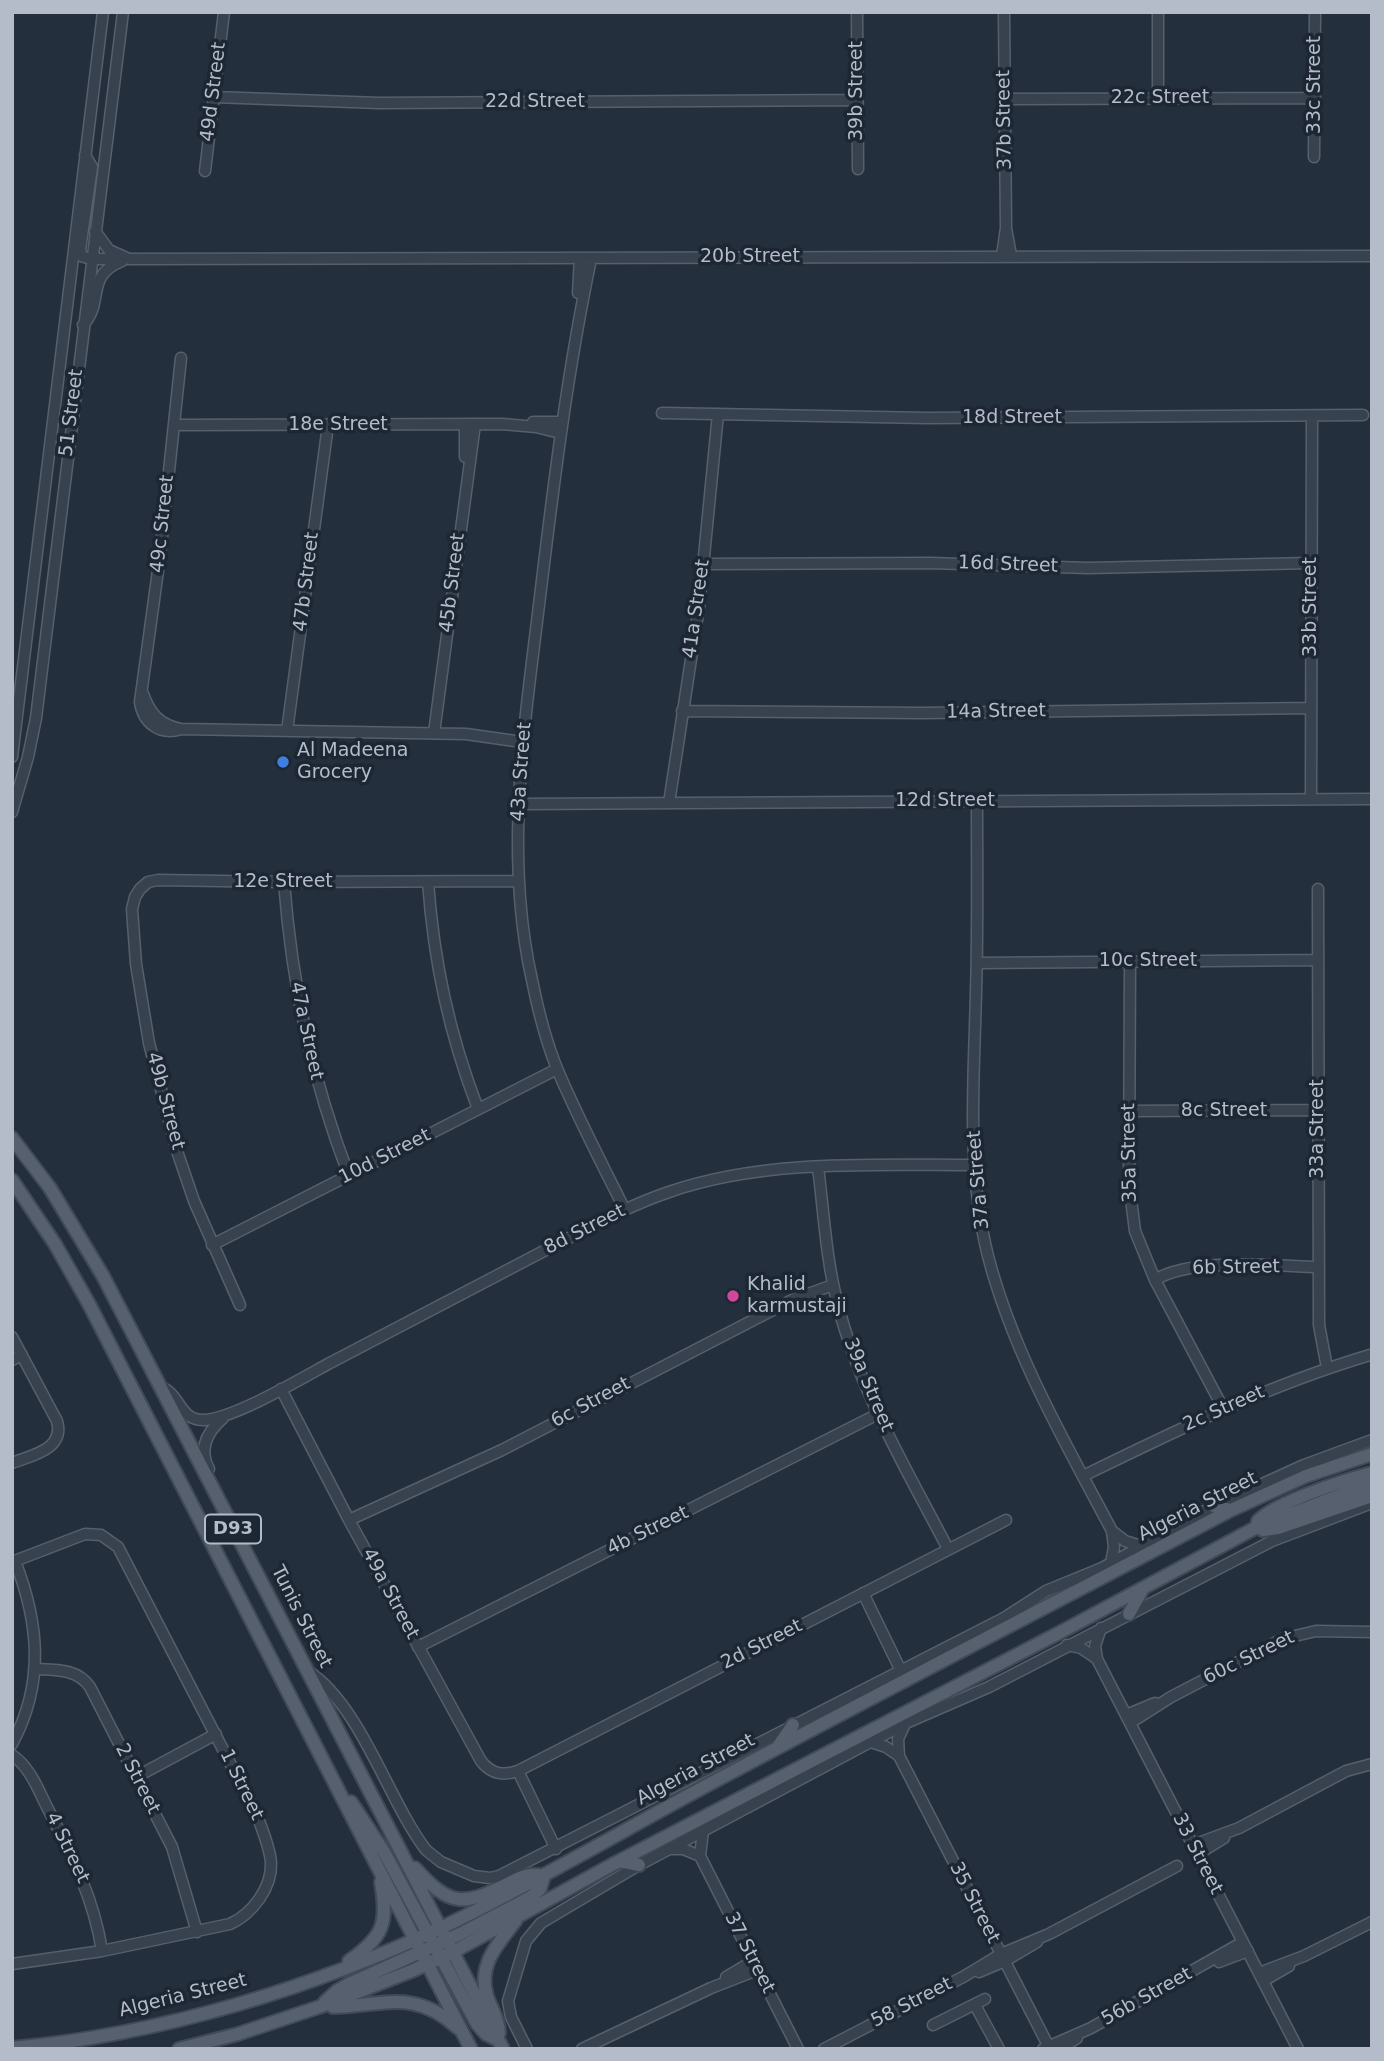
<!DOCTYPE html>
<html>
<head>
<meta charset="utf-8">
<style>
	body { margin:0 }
	#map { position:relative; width:1384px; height:2061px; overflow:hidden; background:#242f3e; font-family:"DejaVu Sans",sans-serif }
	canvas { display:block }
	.frame { position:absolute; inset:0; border:14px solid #b4bcc9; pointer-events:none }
</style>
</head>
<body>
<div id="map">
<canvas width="1384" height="2061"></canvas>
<div class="frame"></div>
</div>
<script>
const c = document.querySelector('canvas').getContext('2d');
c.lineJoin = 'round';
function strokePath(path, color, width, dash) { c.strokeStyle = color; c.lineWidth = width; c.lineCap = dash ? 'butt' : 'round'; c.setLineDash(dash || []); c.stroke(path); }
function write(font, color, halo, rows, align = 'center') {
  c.font = font + ' "DejaVu Sans",sans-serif'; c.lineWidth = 7; c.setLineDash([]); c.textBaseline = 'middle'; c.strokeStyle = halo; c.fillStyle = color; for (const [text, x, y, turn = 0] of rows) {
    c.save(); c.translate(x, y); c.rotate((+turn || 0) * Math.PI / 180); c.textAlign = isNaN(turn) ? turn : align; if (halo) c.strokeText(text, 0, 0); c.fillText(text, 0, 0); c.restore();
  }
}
const minor = new Path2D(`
	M857,12L858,169
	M1004,12L1006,228L1011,256
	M1158,12V98
	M214,97L379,103L857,100
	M1005,99L1315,98
	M85,155L92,167L80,249L81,256L91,259H122
	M1314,157L1315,12
	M205,171L224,12
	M95,231L109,250L129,259L1372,256
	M1002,256L1006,228
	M591,259C567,373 553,489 539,605C524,729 504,856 532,980C538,1010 546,1042 558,1071C578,1118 602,1164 625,1210
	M578,293L580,258
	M83,325C105,302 84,276 122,261
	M662,413L927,418L1363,415
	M533,422H562
	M465,424V457
	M174,425L502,424L536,427L560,433
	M704,564L930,563L1088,568L1311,563
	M143,694C150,714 160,725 181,729L466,734L522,742
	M682,711L922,713L1310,708
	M181,729C160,736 143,723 140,702L160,556L181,358
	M287,731L328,425
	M434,733L475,424
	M12,757L103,12
	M1311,799L1312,416
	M977,801C977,865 978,928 976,992C974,1080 966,1169 988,1256C1013,1353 1065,1442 1112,1531L1114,1547L1111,1563
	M669,803L699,607L718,414
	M519,804L1372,799
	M12,812L28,757L36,718L123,12
	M284,882C292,986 312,1079 349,1176
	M428,882C434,963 449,1033 478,1109
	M1318,889L1319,1325L1327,1368
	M1130,962L1129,1183L1135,1231L1155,1280L1223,1408
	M977,963L1318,960
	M1129,1111L1318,1110
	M818,1167C824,1214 826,1260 838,1305C860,1392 907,1470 948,1549
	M212,1245L557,1069
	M1155,1280C1192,1257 1274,1266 1319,1267
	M240,1305L194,1201L177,1151L149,1043L136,964L132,909L135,897L140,889L148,882L158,880L284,882L517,881
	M12,1337L57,1421C65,1449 33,1455 12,1463
	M12,1360L22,1355
	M159,1387C180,1391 178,1420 203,1420C231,1420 301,1379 328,1364C398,1327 469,1290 540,1253C582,1232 624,1207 669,1192C763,1159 876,1165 974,1165
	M281,1389L349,1520L481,1761C491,1774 503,1776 518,1771L1006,1520
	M209,1469C198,1449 207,1432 223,1418
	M1083,1476C1177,1430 1269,1385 1370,1355
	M349,1520L502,1450L794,1299L833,1285
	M1112,1531L1125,1541L1141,1546
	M12,1562L85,1534L101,1535L118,1547L257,1815C262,1830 270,1847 271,1863C272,1888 252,1914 230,1924L102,1951L12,1964
	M863,1593L901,1671
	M1101,1628L1095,1646L1097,1659L1298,2049
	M1067,1645L1081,1648L1097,1659
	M418,1647L878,1414
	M34,1669C55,1670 77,1668 90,1687L172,1847L197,1932
	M308,1671C361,1706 388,1800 426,1850L441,1862L474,1876L490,1878L499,1876L1004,1618L1046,1591L1102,1568L1214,1506L1304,1465L1372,1440
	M1126,1715L1155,1703
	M1130,1723L1171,1697L1282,1639L1316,1631L1372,1632
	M905,1724L898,1739L899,1756L1050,2049
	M871,1742L886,1747L899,1756
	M12,1744C45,1683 39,1623 15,1561
	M12,1755C31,1768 38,1790 48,1809C72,1855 94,1899 102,1951
	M518,1771L556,1849
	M136,1777L216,1734
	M703,1831L700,1856L798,2049
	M1193,1845L1239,1828L1346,1771L1372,1764
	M671,1849H683L700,1856
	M1198,1854L1224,1838
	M1219,1962L1248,1951
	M979,1972L1005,1961L1037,1942
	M1259,1973L1304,1956L1372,1922
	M726,1977L753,1961
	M1263,1981L1289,1966
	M975,2005L999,2049
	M933,2025L985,1999
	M527,2049L511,2017L508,2001L526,1941L541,1923L639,1865L906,1723L989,1687L1272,1541L1372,1503
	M582,2049L711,1988L757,1970
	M824,2049L963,1977L1001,1954L1049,1934L1177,1866
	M1043,2049L1091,2028L1243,1942
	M1060,2049L1077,2038`);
const major = new Path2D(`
	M12,1138L50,1188L103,1276L503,2049
	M12,1180L55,1244L89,1304L471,2049
	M1372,1473C1345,1480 1276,1502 1258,1521L1257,1527L1263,1530L1278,1528L1372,1496
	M1214,1506L1231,1510
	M1129,1614L1142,1590
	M779,1745L793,1725
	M351,1802L384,1852L477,2024L486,2034L498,2040
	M619,1861L639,1865
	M415,1868C449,1906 463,1907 507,1884C520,1877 529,1873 544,1876
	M349,1961C384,1936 388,1924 381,1882
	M325,2002L337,1991L349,1984L460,1934L531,1897L540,1889L544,1876
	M333,2007C383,2006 414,1988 458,2028
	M499,2033C499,2019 491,2009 487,1996C477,1964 499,1943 516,1920
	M12,2048C160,2035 317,1987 451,1923C548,1876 640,1820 736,1770C900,1682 1066,1597 1231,1510L1306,1476L1372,1454
	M179,2049L238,2034L322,2006L414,1970L453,1952L619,1861L1057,1634L1257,1527L1372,1483`);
strokePath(minor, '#565f6c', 13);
strokePath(major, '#414a57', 16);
strokePath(minor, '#38414e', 10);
strokePath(major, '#56606e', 12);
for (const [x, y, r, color] of [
	[283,762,7,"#3f7fe0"],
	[733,1296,7,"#d1479c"]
]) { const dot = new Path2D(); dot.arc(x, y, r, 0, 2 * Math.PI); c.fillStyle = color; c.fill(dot); strokePath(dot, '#1d2633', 2.5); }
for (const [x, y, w] of [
	[233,1529,56]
]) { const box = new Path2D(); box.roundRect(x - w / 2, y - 14.5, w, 29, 5); c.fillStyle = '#1d2633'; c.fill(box); strokePath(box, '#b4bcc9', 2); }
write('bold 18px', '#b4bcc9', null, [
	["D93",233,1529]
]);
write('19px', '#b4bcc9', '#1d2633', [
	["33c Street",1315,85,-90],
	["39b Street",857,91,-90],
	["49d Street",214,92,-83],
	["22c Street",1160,98],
	["22d Street",535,102],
	["37b Street",1005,120,-91],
	["20b Street",750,257],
	["51 Street",72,413,-83],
	["18d Street",1012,418],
	["18e Street",338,425],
	["49c Street",163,524,-84],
	["16d Street",1008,565,2],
	["47b Street",307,582,-83],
	["45b Street",453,583,-83],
	["33b Street",1311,607,-90],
	["41a Street",697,609,-82],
	["14a Street",996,712,-1],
	["43a Street",522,772,-86],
	["12d Street",945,801],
	["12e Street",283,882],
	["10c Street",1148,961],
	["47a Street",306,1031,78],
	["49b Street",165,1101,75],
	["8c Street",1224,1111],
	["33a Street",1318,1129,-90],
	["35a Street",1130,1153,-91],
	["10d Street",385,1157,-27],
	["37a Street",979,1180,-95],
	["8d Street",585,1230,-27],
	["6b Street",1236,1268,-1],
	["39a Street",868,1385,67],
	["6c Street",591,1403,-28],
	["2c Street",1224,1409,-24],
	["Algeria Street",1198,1507,-27],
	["4b Street",648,1531,-26],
	["49a Street",390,1594,62],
	["Tunis Street",301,1617,63],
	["2d Street",762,1645,-27],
	["60c Street",1249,1658,-26],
	["Algeria Street",696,1770,-28],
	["2 Street",137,1779,63],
	["1 Street",241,1785,64],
	["4 Street",67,1848,64],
	["33 Street",1197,1854,63],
	["35 Street",974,1903,63],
	["37 Street",749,1953,63],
	["Algeria Street",183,1996,-14],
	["56b Street",1147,1997,-29],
	["58 Street",912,2003,-27]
]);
write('19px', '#b4bcc9', '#1d2633', [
	["Al Madeena",297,751],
	["Grocery",297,773],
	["Khalid",747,1285],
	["karmustaji",747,1307]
], 'left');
</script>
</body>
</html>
